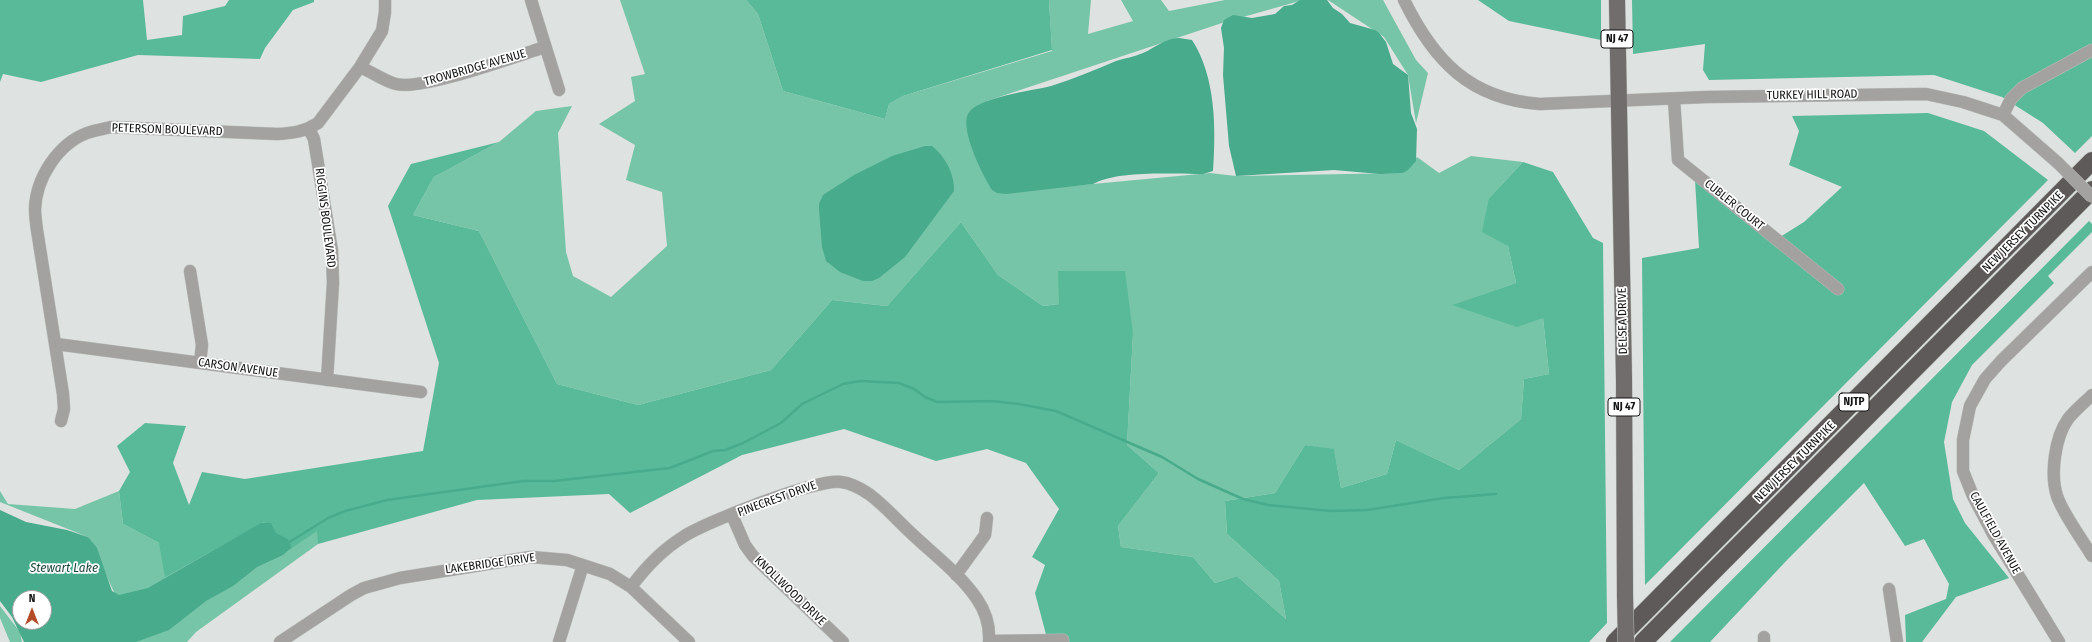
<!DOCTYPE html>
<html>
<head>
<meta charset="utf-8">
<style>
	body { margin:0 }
	#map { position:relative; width:2092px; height:642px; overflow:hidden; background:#dee2e0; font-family:"Fira Sans Condensed",sans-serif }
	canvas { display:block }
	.north { position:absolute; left:12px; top:590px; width:40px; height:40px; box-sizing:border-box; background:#fff; border:1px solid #a0a1a1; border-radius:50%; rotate:0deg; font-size:11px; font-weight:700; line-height:16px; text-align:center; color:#121413 }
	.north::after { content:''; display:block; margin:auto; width:14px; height:18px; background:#b44d27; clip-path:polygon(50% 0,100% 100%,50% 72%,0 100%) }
</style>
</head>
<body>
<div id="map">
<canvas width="2092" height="642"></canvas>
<div class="north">N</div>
</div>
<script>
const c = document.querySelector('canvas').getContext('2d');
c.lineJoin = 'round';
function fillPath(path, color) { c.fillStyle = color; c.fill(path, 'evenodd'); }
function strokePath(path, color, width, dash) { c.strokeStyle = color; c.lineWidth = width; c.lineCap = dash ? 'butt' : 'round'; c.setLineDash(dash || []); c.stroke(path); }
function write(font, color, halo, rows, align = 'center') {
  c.font = font + ' "Fira Sans Condensed",sans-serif'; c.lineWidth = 3.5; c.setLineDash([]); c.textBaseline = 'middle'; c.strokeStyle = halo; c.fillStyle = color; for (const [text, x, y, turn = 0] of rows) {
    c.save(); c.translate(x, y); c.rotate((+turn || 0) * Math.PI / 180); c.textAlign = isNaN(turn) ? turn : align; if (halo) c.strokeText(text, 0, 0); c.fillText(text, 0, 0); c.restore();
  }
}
fillPath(new Path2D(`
	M620,0H746L758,14L783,91L885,119L889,104L903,96L1052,51L1049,0H1091L1088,34L1133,21L1121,0H1161L1169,11L1225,0H1303L1222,23L987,101L997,193L1210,173L1236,176L1403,173L1417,157L1439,173L1471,156L1523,162L1489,198L1508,246L1516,283L1453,305L1543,318L1549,374L1524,379L1521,419L1459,470L1396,440L1387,474L1341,488L1334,450L1305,445L1275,493L1225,501L1227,534L1279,581L1286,619L1237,576L1215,583L1193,557L1121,547L1118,526L1159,473L1127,445L1133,334L1059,304L1043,306L998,275L961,222L887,306L832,300L771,370L638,405L557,384L479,231L413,215L434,177L499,142L536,111L572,106L558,133L566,252L573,276L611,297L667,246L662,192L626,180L635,145L599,124L635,101L631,77L645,74Z
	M1328,0H1383L1416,60L1428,73L1416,123L1408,75L1384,37Z
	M0,491L8,504L75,509L119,491L123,524L159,543L264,522L318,531V544L196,632L187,642H121L115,594L88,537L0,502Z
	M0,606L20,632L22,642H10L0,618Z`), '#76c5a8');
fillPath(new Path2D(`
	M0,0H143L147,40L182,35L183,16L225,6L229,0H314V2L293,10L265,48L260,59L138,55L41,82L3,74L0,82Z
	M746,0H1049L1052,50L903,96L889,104L885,119L783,91L758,14Z
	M1478,0H1601V40L1509,21Z
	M1632,0H2092V136L2075,153L2043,123L2002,97L1934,75L1709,80L1703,70L1705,44L1633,54Z
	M1928,113L1984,131L2048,180L1645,585L1642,258L1699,248L1695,180L1772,242L1804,222L1842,187L1789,165L1799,131L1792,116Z
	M499,142L434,177L413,215L479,231L557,384L638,405L771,370L832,300L887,306L961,222L998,275L1043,306L1059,304L1058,271H1125L1133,334L1127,445L1159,473L1118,526L1121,547L1193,557L1215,583L1237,576L1286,619L1279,581L1227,534L1225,501L1275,493L1305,445L1334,449L1341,488L1387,474L1396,440L1459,470L1521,419L1524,379L1549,374L1543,318L1517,327L1452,305L1516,283L1508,246L1482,232L1489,198L1523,162L1553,172L1593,238L1603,243L1607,623L1589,642H1048L1035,593L1045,565L1032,557L1059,509L1026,463L987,449L936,461L844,429L742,455L630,513L609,494L477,500L318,544L317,531L289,550L264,522L165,577L159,543L123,524L119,491L130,472L117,446L145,423L186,426L173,463L189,505L202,472L245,479L423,451L439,363L388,206L411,164Z
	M2089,221L2092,224V232L2048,276L2054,283L1972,365L1952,402L1944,442L1953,499L1965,523L2009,578L1956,597L1922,642H1906L1905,615L1946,599L1949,584L1924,539L1905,546L1864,483L1788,559L1710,642H1670Z`), '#58ba99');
fillPath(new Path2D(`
	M1300,0H1327L1333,8L1342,14L1350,23L1375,30L1379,33L1386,42L1393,64L1408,75L1411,113L1417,129L1416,161L1408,170L1403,173L1380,174L1334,170L1236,176L1229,146L1223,75L1224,48L1221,28L1224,20L1233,15L1252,18L1275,14L1284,6L1292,5Z
	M1179,38L1192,40C1216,77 1216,129 1213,171L1203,174C1173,174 1118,170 1093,184L1006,194L997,193L992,190C983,176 960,130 968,114C977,97 1032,91 1051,86C1073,79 1095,70 1116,61C1125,58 1134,57 1143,53C1155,48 1165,38 1179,38Z
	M925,146H932C945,156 955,175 954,191L905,257L879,278L872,281H863L840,272L826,261L822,247L819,209V204L823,195L854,175L892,156Z
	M0,510L26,522L67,530L88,537L97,548L112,591L119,595L148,588L261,523H271L276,533L288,539L291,545V548L283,555L257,567L233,586L206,601L169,630L136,642H24L12,617L0,601ZM20,598H44V622H20Z`), '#48ab8b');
strokePath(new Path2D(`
	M288,543L328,518L345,511L387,500L523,481H554L670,468L713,451L725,450L743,443L781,423L802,404L843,384L860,381L899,383L914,389L925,397L937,402L992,401L1019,404L1056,411L1162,457L1198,479L1243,499L1268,505L1331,511L1367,510L1444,498L1496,494`), '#48ab8b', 2.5);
const minor = new Path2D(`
	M531,0L559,90
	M1404,0C1434,61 1470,99 1540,104L1706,97L1926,94L1963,102L2003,115L2058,163
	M360,67C372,72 384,81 396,84C421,91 516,56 545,47
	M1674,99L1678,160L1838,289
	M2003,115L2011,99L2022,88L2092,50
	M309,129L314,139L332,251L333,283L327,380
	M190,271L202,345L200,363
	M56,344L421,392
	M2092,395C2084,403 2075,410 2068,419C2055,437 2050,474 2057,496C2063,514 2082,539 2092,556
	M61,421L64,409L63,394L37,230C36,223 35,216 35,209C36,178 58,144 87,133C95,130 103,129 111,127L277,134C293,133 304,132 318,123L360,67L382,31L385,12V0
	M732,515L745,545L753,556L843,642
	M956,575L985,535L987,518
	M631,587C645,568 662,550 683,537C705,522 818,478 841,482C851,483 860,488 869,494C884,505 897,520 911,533C933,554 960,574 977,599C986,612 990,627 989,642
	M1889,589L1897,642
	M1764,637V642
	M989,641L1063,640
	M280,642L351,595L364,588L400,578L531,557L567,560L610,574L631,587L689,642
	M559,642L583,565
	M2059,642L1993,534L1973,496L1963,471V440L1970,406L1985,379L2001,361L2092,272`);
const major = new Path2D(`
	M1617,0L1624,379L1625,596`);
const highway = new Path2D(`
	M1615,642L2092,161
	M1643,642L2092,190`);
strokePath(minor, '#b9bdbb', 13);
strokePath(major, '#b9bdbb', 17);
strokePath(highway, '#b9bdbb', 19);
strokePath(minor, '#a4a2a1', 12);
strokePath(major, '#706d6c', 16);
strokePath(highway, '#5e5a59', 18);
const minorBridge = new Path2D(`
	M2058,163L2092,197`);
const majorBridge = new Path2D(`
	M1625,596L1626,642`);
strokePath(minorBridge, '#b9bdbb', 13, []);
strokePath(majorBridge, '#b9bdbb', 17, []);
strokePath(minorBridge, '#a4a2a1', 12);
strokePath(majorBridge, '#706d6c', 16);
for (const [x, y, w] of [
	[1617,39,32],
	[1854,402,30],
	[1624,407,32]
]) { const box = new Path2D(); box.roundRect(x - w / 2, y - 9, w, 18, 3); c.fillStyle = '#fff'; c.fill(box); strokePath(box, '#121413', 1); }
write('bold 11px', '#121413', null, [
	["NJ 47",1617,39],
	["NJTP",1854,402],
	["NJ 47",1624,407]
]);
write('12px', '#121413', '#fff', [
	["TROWBRIDGE AVENUE",475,68,-16],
	["TURKEY HILL ROAD",1812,95,-1],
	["PETERSON BOULEVARD",167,130,2],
	["CUBLER COURT",1734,205,39],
	["RIGGINS BOULEVARD",325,218,83],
	["NEW JERSEY TURNPIKE",2023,232,-45],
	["DELSEA DRIVE",1623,321,-91],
	["CARSON AVENUE",238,368,8],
	["NEW JERSEY TURNPIKE",1795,462,-45],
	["PINECREST DRIVE",777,499,-20],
	["CAULFIELD AVENUE",1995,533,61],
	["LAKEBRIDGE DRIVE",490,564,-8],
	["KNOLLWOOD DRIVE",790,591,44]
]);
write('italic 13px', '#1e493a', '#fff', [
	["Stewart Lake",64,568]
]);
</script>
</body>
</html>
